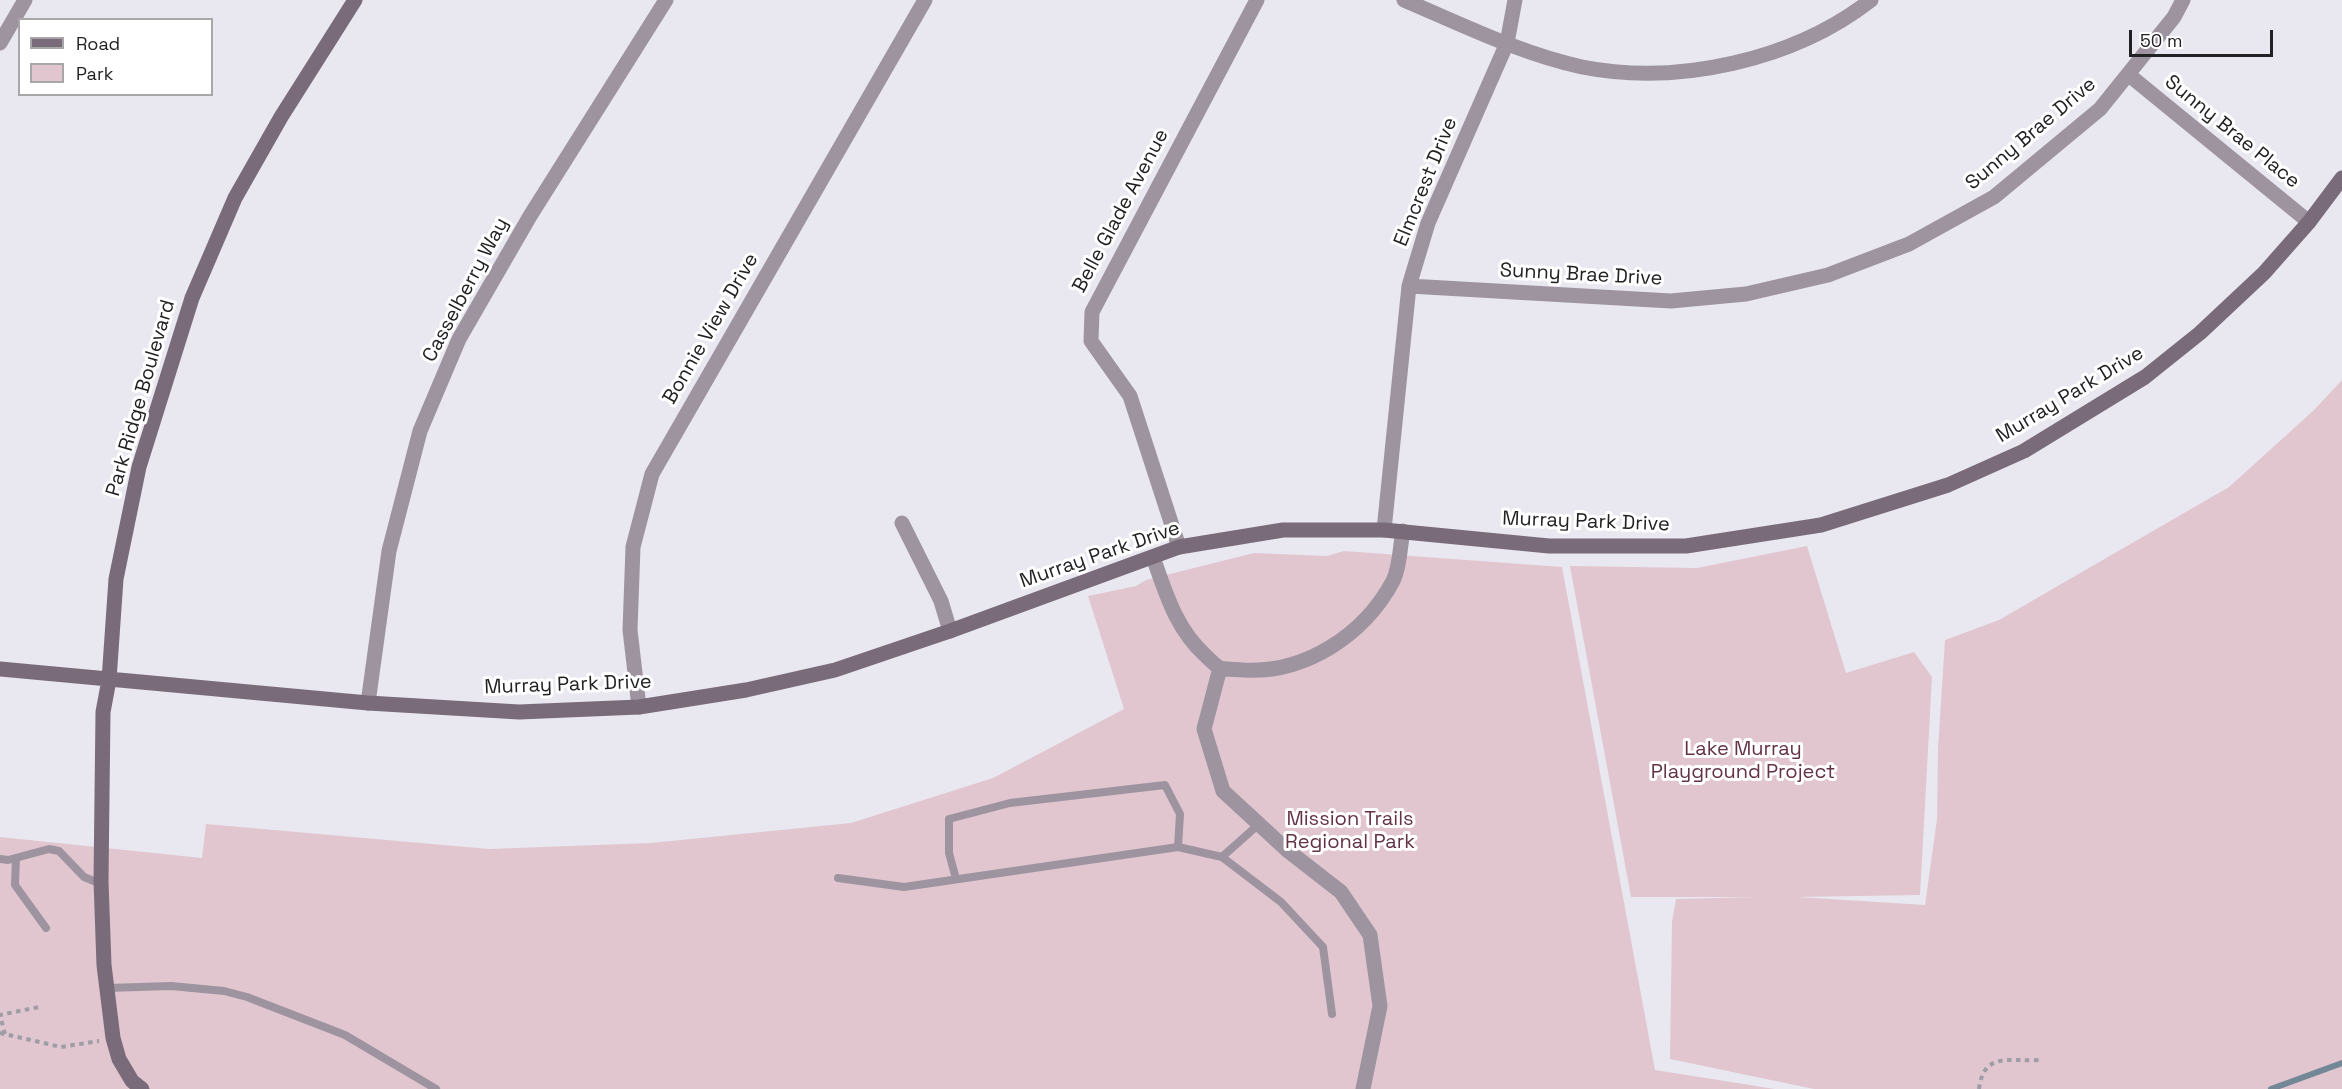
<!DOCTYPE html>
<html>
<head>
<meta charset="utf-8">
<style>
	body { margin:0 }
	#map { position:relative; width:2342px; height:1089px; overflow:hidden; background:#e9e8f0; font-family:"Space Grotesk",sans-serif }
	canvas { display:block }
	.legend { position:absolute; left:18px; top:18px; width:195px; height:78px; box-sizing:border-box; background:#fff; border:2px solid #a7a7a8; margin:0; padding:8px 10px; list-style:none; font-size:18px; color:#222225 }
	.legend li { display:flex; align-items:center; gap:12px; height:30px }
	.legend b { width:30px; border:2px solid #a7a7a8 }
	.scale { position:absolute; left:2129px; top:30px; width:144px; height:27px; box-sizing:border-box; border:3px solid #222225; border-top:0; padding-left:8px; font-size:18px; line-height:21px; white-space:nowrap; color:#222225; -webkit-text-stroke:4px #fff; paint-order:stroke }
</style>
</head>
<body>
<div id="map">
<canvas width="2342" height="1089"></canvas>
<ul class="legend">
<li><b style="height:8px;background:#7a6b7b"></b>Road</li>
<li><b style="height:16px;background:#e1c6d0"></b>Park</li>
</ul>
<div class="scale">50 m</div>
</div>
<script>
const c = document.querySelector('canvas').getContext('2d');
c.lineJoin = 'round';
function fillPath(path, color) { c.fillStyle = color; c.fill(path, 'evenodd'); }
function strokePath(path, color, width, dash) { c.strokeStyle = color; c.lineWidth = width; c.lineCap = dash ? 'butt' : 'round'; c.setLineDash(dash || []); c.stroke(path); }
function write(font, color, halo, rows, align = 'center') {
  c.font = font + ' "Space Grotesk",sans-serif'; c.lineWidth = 6; c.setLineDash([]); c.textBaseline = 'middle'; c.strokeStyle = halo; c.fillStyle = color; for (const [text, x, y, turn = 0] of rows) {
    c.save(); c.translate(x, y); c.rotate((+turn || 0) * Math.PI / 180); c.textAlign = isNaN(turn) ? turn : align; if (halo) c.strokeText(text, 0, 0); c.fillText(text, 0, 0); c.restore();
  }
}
fillPath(new Path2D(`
	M2342,380V1089H1814L1670,1059L1672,922L1676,899L1758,897H1631L1570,566L1697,568L1807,546L1846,673L1914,652L1932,677L1920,895L1798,897L1925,905L1937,819L1938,749L1945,640L1999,620L2229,487L2314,410Z
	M1344,551L1562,567L1655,1070L1775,1089H0V837L202,858L206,824L489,849L651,843L851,823L993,778L1124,709L1088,596L1136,586L1146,580L1254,553L1327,556Z`), '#e1c6d0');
strokePath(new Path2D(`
	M2271,1089L2342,1063`), '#728897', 6);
strokePath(new Path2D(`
	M0,1033L61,1047L99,1041
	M5,1034L0,1015L39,1007
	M1979,1089C1984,1051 2009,1062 2039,1060`), '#9d9da3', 4, [4.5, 4.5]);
strokePath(new Path2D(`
	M1222,857L1281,902L1323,947L1332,1014
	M16,858L15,885L46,928
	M0,859L8,860L49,849L59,851L84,877L101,884
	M838,878L904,887L1178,847L1222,857L1259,824
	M956,879L949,853V819L1010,803L1165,785L1180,814L1178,847
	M107,988L171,986L224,991L247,997L345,1035L436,1089`), '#9e949f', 8);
strokePath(new Path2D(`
	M1404,0C1461,24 1521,54 1582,67C1678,86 1794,60 1871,0
	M0,43L25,0
	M2129,75L2309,222
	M1409,286L1671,301L1746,294L1828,275L1909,244L1994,197L2100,109L2174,17L2183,0
	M902,523L941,601L950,631
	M1384,530L1409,286L1428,223L1507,43L1515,0
	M1179,547L1130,396L1091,341L1092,312L1257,0
	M1153,557C1166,594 1176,629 1206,656C1210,660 1216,666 1220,668C1227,670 1237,669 1243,670C1305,674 1364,635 1393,581C1400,567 1400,546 1403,531
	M1220,668L1204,729L1223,791L1287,850L1341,892L1370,935L1380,1006L1363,1089
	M368,703L389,551L420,431L459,339L530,216L666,0
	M639,707L630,630L633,547L652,474L925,0`), '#9e949f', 15);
strokePath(new Path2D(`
	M0,669L368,703L519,712L639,707L746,690L835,670L950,631L1179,547L1283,530H1384L1549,546H1686L1821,525L1948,485L2024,451L2145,377L2200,333L2264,273L2309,222L2342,178
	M142,1089L132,1081L119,1059L113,1038L104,965L101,881L103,712L109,680L116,579L139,467L192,298L235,198L281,117L355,0`), '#7a6b7b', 15);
write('20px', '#222225', '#fff', [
	["Sunny Brae Place",2232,132,39],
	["Sunny Brae Drive",2031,134,-40],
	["Elmcrest Drive",1426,182,-68],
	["Belle Glade Avenue",1121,211,-62],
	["Sunny Brae Drive",1581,275,3],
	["Casselberry Way",466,290,-62],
	["Bonnie View Drive",711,329,-60],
	["Murray Park Drive",2070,395,-31],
	["Park Ridge Boulevard",141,398,-74],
	["Murray Park Drive",1586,522,2],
	["Murray Park Drive",1100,555,-19],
	["Murray Park Drive",568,685,-2]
]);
write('20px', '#633246', '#fff', [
	["Lake Murray",1743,750],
	["Playground Project",1743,773],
	["Mission Trails",1350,820],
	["Regional Park",1350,843]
]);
</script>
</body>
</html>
